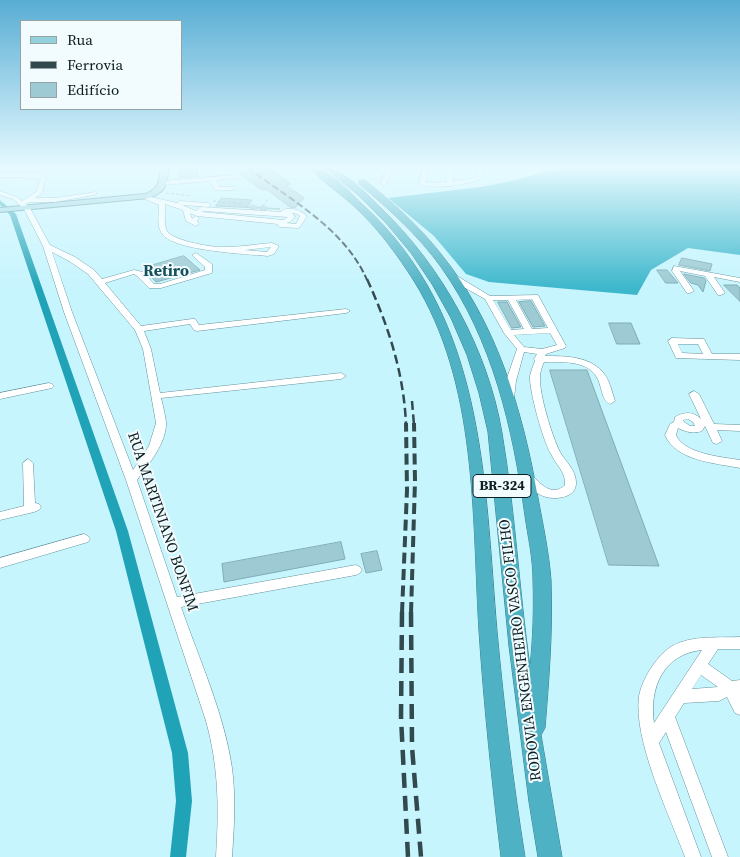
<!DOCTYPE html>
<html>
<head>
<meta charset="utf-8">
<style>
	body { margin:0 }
	#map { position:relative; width:740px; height:857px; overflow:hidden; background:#c7f5fe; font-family:"Source Serif 4",serif }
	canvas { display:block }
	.legend { position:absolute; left:20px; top:20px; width:162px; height:90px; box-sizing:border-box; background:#f2fbfd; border:1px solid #96a3a5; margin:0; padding:6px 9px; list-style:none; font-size:15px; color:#0c1e21 }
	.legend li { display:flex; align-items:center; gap:10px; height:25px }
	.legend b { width:25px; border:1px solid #96a3a5 }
</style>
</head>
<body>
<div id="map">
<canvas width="740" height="857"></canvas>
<ul class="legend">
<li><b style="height:6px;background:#95d1dc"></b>Rua</li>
<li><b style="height:6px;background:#32494e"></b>Ferrovia</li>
<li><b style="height:14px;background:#9dcad3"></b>Edifício</li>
</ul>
</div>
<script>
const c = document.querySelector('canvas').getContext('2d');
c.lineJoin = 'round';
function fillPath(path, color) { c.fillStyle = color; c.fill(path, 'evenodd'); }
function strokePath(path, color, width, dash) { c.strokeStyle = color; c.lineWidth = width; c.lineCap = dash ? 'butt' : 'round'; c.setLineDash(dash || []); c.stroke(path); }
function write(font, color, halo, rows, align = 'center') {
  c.font = font + ' "Source Serif 4",serif'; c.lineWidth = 4; c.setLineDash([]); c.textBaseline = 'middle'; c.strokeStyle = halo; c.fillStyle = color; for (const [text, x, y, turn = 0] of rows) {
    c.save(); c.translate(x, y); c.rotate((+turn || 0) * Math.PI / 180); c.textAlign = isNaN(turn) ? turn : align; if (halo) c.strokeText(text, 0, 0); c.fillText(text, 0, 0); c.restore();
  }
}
fillPath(new Path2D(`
	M560,168H740V255L688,248L651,270L637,295L489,282L466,274L434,236L388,198L481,187L511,181Z`), '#3eb7cc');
fillPath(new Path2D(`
	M0,200L16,214L128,531L188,753L192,801L186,857H170L176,801L172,753L116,531L10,215L0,205Z`), '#21a3b7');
const building = new Path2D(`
	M178,168H197L198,176L179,178Z
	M239,168H270L291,184L286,185L304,198L295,208L290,207L266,189L262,190L240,174L245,172Z
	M222,198L252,200L247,207L280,209L216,206Z
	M184,256L200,270L156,282L143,268Z
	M682,258L712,264L710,271L679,265Z
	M657,270H667L678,283H666Z
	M684,274L704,278L706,281L703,292L698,285L691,283Z
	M724,285H737L740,288V301Z
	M531,301L545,326L533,327L519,302Z
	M498,302H507L521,327L512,328Z
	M609,323H631L640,344H617Z
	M550,370H587L659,566L609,565Z
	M341,542L345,559L224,582L222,564Z
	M377,551L382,570L366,573L361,554Z`);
fillPath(building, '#9dcad3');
strokePath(building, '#80acb5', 1);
strokePath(new Path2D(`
	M250,208L271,210`), '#a2cad2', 7, [7, 3]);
const minor = new Path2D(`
	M386,168H392L387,183L384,185L381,183Z
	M423,168H429L425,182L431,183L447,182L446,177L447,168H453V181L470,179L477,176L476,168H482L484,173L482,178C468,185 432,191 419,183Z
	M0,173H33L46,176L42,193L35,198H55L96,192V194L94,195L55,202H30L26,204L30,208L50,245L75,257L94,270L102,279L134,270L143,272L154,284H160L205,270V267L192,255L196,253L212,264V273L161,288H149L137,276L134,274L105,283L141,326L192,319H195L199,325L346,309L350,311L346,313L197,331L194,330L190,324L144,331L151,349L160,393L341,373L346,376L341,379L161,398C163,406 165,414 166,422C167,443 148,465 137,480L177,597L356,565L360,567L362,570L360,573L356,575L181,607C199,659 224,713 232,768C236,798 234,828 232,857H216C219,809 219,768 206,721L126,480L64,312L43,246L24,209L13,199L0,195V191L17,197L22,201L36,192L41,178L0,177ZM52,252L69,261L88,274L135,330L143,349L156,423L149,446L133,470L72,312Z
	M235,175L237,176V178L216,180L219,187H234V189L232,190H215L210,181L164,185L161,183L164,181Z
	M147,196L177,203L180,201L208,203L211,205L208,207L182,205L196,211L201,207L282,212L281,211C289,206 301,210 307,216L300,227L298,228L280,227L277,225L278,224L197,216L190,213L192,219L196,216L199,218L197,221L199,224L196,226L186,221L183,210L165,204C166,212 163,223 167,231C173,241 214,248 226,247C241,247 257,244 272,243L279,246L274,254L268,256C246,254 177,251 163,235C156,227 159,214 159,205L145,199V197ZM203,211L288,217L283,220L202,212ZM292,213L297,214L300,216L296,224L286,223L290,222L295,217ZM271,247L267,252L245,250Z
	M674,266L740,278V282L714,277L725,293L721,295H718L705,276L680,271L694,291L690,293H687L672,271Z
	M451,276H457L490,296L538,295L566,346L565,348L546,354L545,356C565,356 592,356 605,375C610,382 612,392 615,401L610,404C601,401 602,384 596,376C586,360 560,362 544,362C542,366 540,372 540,377C539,394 552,436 560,452C565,461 576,470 576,482C577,497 558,500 546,497C536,494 528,487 523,478L524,475H532C541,485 553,497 565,485C566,472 556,465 551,454C543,441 529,390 530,376C531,371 533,366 535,361L534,359L537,354L524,352L516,381L514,398L509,401L506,400L504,398L506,381L517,349L504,333L485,299L451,280ZM532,299L548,328L532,329L516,300ZM493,300H508L524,329L511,330ZM550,333L557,345L542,349L524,347L514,335Z
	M672,338L704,339L712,354H740V360L676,358L668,341ZM678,344H698L703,354L682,353Z
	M49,383L52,384L54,386L52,388L0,399V393Z
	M694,391L699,394L714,424L740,425V431L717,430L722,441L717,444L713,443L705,426L702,431C693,434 686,432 678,428L676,435C684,454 722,457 740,460V468C715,463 676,461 665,435L670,424L674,422L675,417C684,412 693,411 701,419L689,394ZM688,419L693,422L695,426H690L684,422L683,420Z
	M28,459L33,463L35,503L39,504L41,507L39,510L34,512L0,520V512L24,506L23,463Z
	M84,534L88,536L90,539L88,542L0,568V558Z
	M740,637V649H718L708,664L732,681L740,680V715L735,713L727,697L719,701L684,703L675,717L728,857H712L666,732L659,743L701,857H685C669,814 633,740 639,696C641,685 647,674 653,665C658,658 664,651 672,646C692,635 718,638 740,637ZM702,650L654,723C649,688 663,654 702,650ZM701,675L718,687L692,689Z`);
const major = new Path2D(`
	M161,168H169C166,186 167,191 149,198L0,212V208L145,194C159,189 159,182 161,168Z`);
const highway = new Path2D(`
	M310,168C329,168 348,191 361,203C486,316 484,478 497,631C504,707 513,782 525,857H501C492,782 484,707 479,631C472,515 478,384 414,281C398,256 380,231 358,210C343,195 324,184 310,168Z
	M325,168C343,168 369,196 382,209C442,267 488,350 502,433C515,510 519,589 530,667C533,638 534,609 533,580C533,558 528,537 525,516C513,429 493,340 441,267C418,235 389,209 359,184V180H365C392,202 419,226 441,254C497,323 523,412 538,498C543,525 549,553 551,580C553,630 549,679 545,728L541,735L562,857H538L529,802L509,646L488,432L479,393L467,355L451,318L432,284L411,253L386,223L358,195Z`);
strokePath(minor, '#669199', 1);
strokePath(major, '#387e8b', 2);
strokePath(highway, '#387e8b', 1);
strokePath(new Path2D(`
	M166,193L191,196
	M213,201L243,204
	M263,206L268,199`), '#84a8ae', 1, [3, 2]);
fillPath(minor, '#fff');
fillPath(major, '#95d1dc');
fillPath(highway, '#4fb2c4');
strokePath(new Path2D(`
	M248,168C291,200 345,229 367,280`), '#32494e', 2, [7, 3]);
strokePath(new Path2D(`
	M367,279C388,325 404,373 406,425
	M412,401L414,425`), '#32494e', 2.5, [9, 4.5]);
strokePath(new Path2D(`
	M402,613L407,490L406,423
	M411,613L415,481L414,423`), '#32494e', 4, [11, 5.5]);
strokePath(new Path2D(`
	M402,612L401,717L408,857
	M411,612L412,747L421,857`), '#32494e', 4.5, [15, 8]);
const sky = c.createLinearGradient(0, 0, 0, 288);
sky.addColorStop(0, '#58add4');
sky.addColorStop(0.58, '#e6faff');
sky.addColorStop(1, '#e6faff00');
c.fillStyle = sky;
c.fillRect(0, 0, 740, 288);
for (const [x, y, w] of [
	[502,486,58]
]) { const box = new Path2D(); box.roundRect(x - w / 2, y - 11.5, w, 23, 4); c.fillStyle = '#f2fbfd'; c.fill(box); strokePath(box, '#0c1e21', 1); }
write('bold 14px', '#0c1e21', null, [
	["BR-324",502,486]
]);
write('15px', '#0c1e21', '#f2fbfd', [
	["RUA MARTINIANO BONFIM",162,522,71],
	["RODOVIA ENGENHEIRO VASCO FILHO",521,650,-97]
]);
write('bold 16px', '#16505a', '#f2fbfd', [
	["Retiro",166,272]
]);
</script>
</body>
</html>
